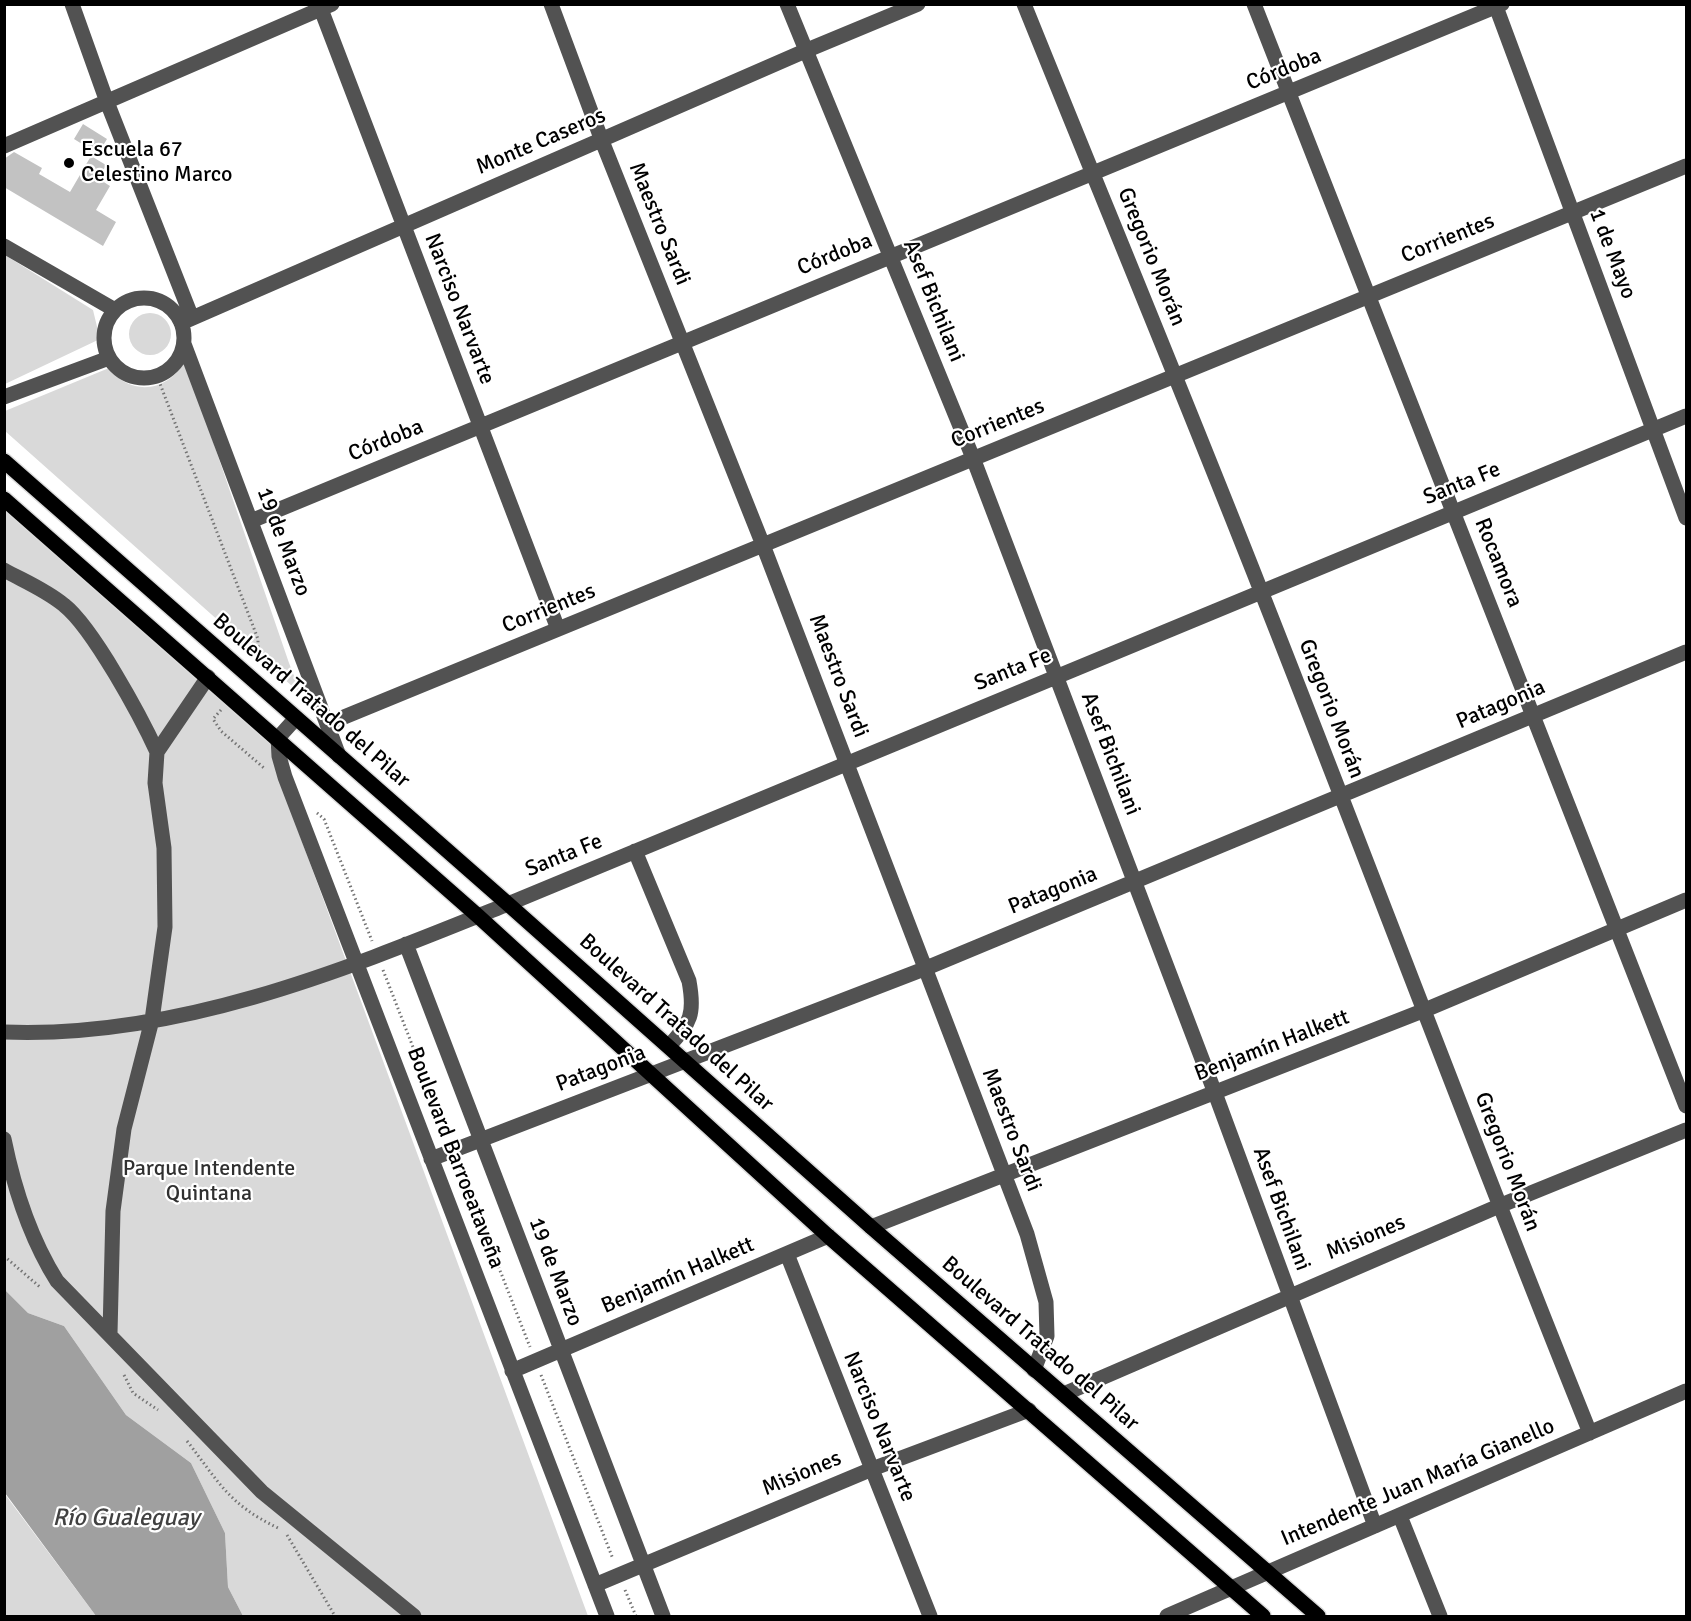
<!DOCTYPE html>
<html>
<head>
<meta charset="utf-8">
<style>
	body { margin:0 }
	#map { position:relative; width:1691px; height:1621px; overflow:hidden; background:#fff; font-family:Signika,sans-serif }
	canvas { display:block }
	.frame { position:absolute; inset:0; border:6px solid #000; pointer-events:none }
</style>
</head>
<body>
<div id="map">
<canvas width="1691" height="1621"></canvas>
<div class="frame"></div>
</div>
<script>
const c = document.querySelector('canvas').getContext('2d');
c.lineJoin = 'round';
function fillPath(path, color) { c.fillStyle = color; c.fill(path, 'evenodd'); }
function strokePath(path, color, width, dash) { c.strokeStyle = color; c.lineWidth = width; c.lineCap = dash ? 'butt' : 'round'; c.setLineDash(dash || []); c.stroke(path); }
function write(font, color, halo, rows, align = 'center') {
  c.font = font + ' Signika,sans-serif'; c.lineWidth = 4.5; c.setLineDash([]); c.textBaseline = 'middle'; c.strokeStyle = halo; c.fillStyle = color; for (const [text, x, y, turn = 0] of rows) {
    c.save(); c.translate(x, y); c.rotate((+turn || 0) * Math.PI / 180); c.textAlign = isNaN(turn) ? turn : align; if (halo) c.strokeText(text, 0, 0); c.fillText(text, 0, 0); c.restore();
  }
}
fillPath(new Path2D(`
	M5,255L93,310L100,339L5,384Z
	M129 334a21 21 0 1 1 42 0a21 21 0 1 1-42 0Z
	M185,360L289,663L301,694L5,431V411L109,368C131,397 169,392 185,360Z
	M4,509L270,744L280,782L588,1616H243L228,1587L225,1533L191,1463L126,1415L64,1326L28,1313L5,1290Z
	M4,1493L96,1616H5Z`), '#d9d9d9');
fillPath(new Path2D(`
	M5,1290L28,1313L64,1326L126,1415L191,1463L225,1533L228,1587L243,1616H96L5,1493Z`), '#a0a0a0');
fillPath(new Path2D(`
	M83,124L107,139L98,154L74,139Z
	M14,152L42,168L39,174L70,192L91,156L106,165L99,179L110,186L96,210L116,222L103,246L4,187V159Z`), '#c2c2c2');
const major = new Path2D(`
	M4,461L508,904L871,1227L1318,1616
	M4,499L478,916L828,1236L1263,1616`);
strokePath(major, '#dbdbdb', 18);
strokePath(new Path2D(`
	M157,376L258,639V662
	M221,710L213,719L221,731L264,768
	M317,813L324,819L372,941
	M383,970L448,1137
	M459,1166L530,1347
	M4,1256L41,1288
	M124,1375L133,1393L158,1410
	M541,1375L613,1559
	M187,1441C219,1482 228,1504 278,1528
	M287,1535L335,1616
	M625,1590L636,1616`), '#747474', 3, [1.5, 3]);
strokePath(new Path2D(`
	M72,4L107,102L192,318
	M319,4L558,629
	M551,4L602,141L763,545L1027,1234L1046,1302L1047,1336L1034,1370
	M787,4L973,458L1215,1093L1375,1526
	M1024,4C1103,200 1184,395 1261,591C1372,872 1477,1154 1590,1433
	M1254,4L1686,1106
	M1495,4L1686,518
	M4,146L332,4
	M4,246L115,310
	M104 338a40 40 0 1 1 80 0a40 40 0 1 1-80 0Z
	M181,323L805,51L918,4
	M184,344L339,756
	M4,397L109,358
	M251,521L1502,4
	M4,570C24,581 46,590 64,605C93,628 141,717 157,752
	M296,718L278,738L279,756L285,777L607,1616
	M327,724L1686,166
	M635,851L689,981C695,1014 691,1022 669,1046
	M406,944L663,1616
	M4,1032C180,1039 349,968 508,904L1686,416
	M4,1139C14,1188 30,1238 57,1281L262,1492L414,1616
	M431,1159L924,969L1686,652
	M871,1227L1425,1010L1686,900
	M787,1254L930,1616
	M110,1333L113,1211L124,1129L152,1020L165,927L164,848L155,783L157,752L208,677
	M512,1371L828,1236
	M1064,1394L1499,1206L1686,1130
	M1400,1516L1440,1616
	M595,1585L872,1469L1029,1410
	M1167,1616L1686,1391`), '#525252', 15);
strokePath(major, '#000', 15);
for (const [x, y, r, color] of [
	[69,163,6,"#000"]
]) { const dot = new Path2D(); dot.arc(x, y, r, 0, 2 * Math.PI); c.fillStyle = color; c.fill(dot); strokePath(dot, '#fff', 2); }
write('22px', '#000', '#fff', [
	["Córdoba",1284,70,-22],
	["Monte Caseros",541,142,-23],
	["Maestro Sardi",659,224,68],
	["Corrientes",1448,239,-22],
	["1 de Mayo",1612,254,69],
	["Córdoba",835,255,-22],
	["Gregorio Morán",1151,257,68],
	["Asef Bichilani",933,301,68],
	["Narciso Narvarte",459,309,69],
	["Corrientes",998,424,-22],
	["Córdoba",386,441,-22],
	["Santa Fe",1462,484,-22],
	["19 de Marzo",283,542,69],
	["Rocamora",1498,563,68],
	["Corrientes",549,609,-22],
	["Santa Fe",1013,670,-22],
	["Maestro Sardi",838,676,69],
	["Boulevard Tratado del Pilar",311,701,41],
	["Patagonia",1501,705,-23],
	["Gregorio Morán",1331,709,69],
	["Asef Bichilani",1110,754,69],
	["Santa Fe",564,856,-22],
	["Patagonia",1053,891,-22],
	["Boulevard Tratado del Pilar",676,1023,42],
	["Benjamín Halkett",1272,1046,-21],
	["Patagonia",601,1069,-21],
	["Maestro Sardi",1011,1130,69],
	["Boulevard Barroeataveña",455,1158,69],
	["Gregorio Morán",1507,1162,69],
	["Asef Bichilani",1281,1209,70],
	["Misiones",1366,1238,-23],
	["19 de Marzo",555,1272,69],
	["Benjamín Halkett",678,1276,-23],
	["Boulevard Tratado del Pilar",1040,1344,41],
	["Narciso Narvarte",879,1427,68],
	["Misiones",802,1474,-23],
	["Intendente Juan María Gianello",1418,1483,-23]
]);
write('22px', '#000', '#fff', [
	["Escuela 67",81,150],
	["Celestino Marco",81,175]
], 'left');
write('22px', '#303030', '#fff', [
	["Parque Intendente",209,1169],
	["Quintana",209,1194]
]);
write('italic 24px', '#414141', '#fff', [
	["Río Gualeguay",126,1519]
]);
</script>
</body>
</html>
